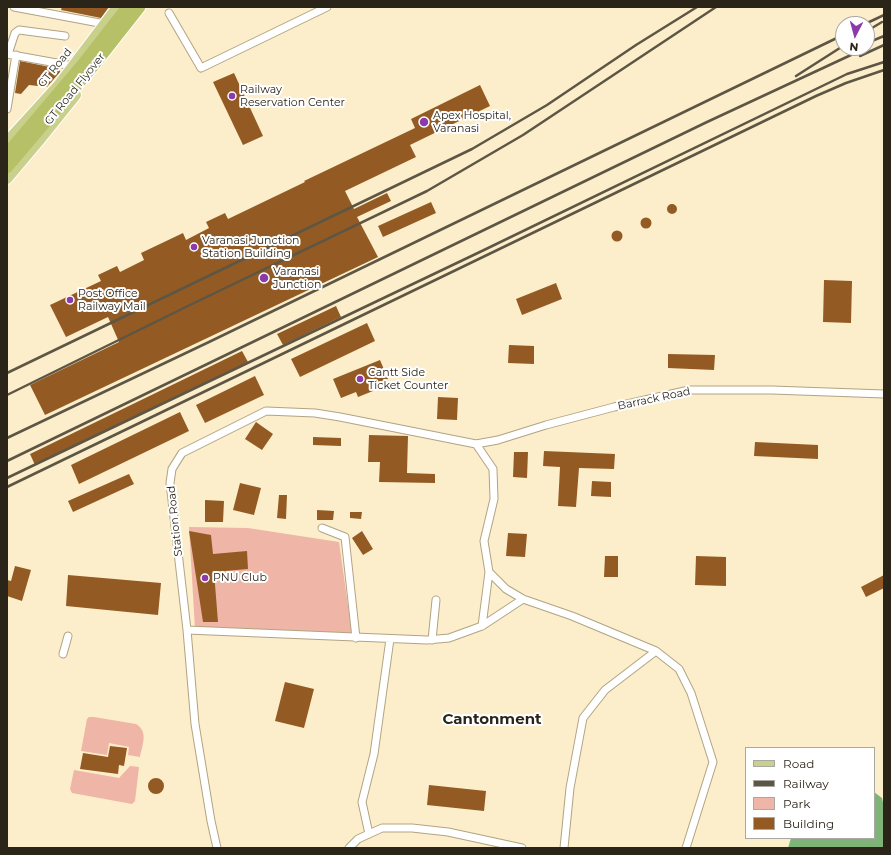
<!DOCTYPE html>
<html>
<head>
<meta charset="utf-8">
<style>
	body { margin:0 }
	#map { position:relative; width:891px; height:855px; overflow:hidden; background:#fceecb; font-family:Montserrat,sans-serif }
	canvas { display:block }
	.frame { position:absolute; inset:0; border:8px solid #2b2519; pointer-events:none }
	.legend { position:absolute; left:745px; top:747px; width:130px; height:92px; box-sizing:border-box; background:#fff; border:1px solid #aaa8a3; margin:0; padding:5px 7px; list-style:none; font-size:12px; color:#2b2519 }
	.legend li { display:flex; align-items:center; gap:8px; height:20px }
	.legend b { width:20px; border:1px solid #aaa8a3 }
	.north { position:absolute; left:835px; top:16px; width:40px; height:40px; box-sizing:border-box; background:#fff; border:1px solid #aaa8a3; border-radius:50%; rotate:186deg; font-size:11px; font-weight:700; line-height:16px; text-align:center; color:#2b2519 }
	.north::after { content:''; display:block; margin:auto; width:14px; height:18px; background:#8b3aa9; clip-path:polygon(50% 0,100% 100%,50% 72%,0 100%) }
</style>
</head>
<body>
<div id="map">
<canvas width="891" height="855"></canvas>
<div class="frame"></div>
<ul class="legend">
<li><b style="height:5px;background:#c8d08c"></b>Road</li>
<li><b style="height:5px;background:#5e5644"></b>Railway</li>
<li><b style="height:11px;background:#efb5a6"></b>Park</li>
<li><b style="height:11px;background:#935b23"></b>Building</li>
</ul>
<div class="north">N</div>
</div>
<script>
const c = document.querySelector('canvas').getContext('2d');
c.lineJoin = 'round';
function fillPath(path, color) { c.fillStyle = color; c.fill(path, 'evenodd'); }
function strokePath(path, color, width, dash) { c.strokeStyle = color; c.lineWidth = width; c.lineCap = dash ? 'butt' : 'round'; c.setLineDash(dash || []); c.stroke(path); }
function write(font, color, halo, rows, align = 'center') {
  c.font = font + ' Montserrat,sans-serif'; c.lineWidth = 4; c.setLineDash([]); c.textBaseline = 'middle'; c.strokeStyle = halo; c.fillStyle = color; for (const [text, x, y, turn = 0] of rows) {
    c.save(); c.translate(x, y); c.rotate((+turn || 0) * Math.PI / 180); c.textAlign = isNaN(turn) ? turn : align; if (halo) c.strokeText(text, 0, 0); c.fillText(text, 0, 0); c.restore();
  }
}
fillPath(new Path2D(`
	M189,527L248,528L339,542L352,634L195,629Z
	M89,717H94L136,724C149,732 142,745 140,757L128,755L129,747L109,743L107,755L81,751L87,719Z
	M130,766L139,767L135,801L132,804L72,793L70,789L74,770L119,778Z`), '#efb5a6');
fillPath(new Path2D(`
	M874,792L882,798L884,807V848H788L791,838H874Z`), '#7eb478');
fillPath(new Path2D(`
	M62,7L89,8L90,7H109L101,18L61,10Z
	M20,61L60,69V72L47,87L29,85L21,94L15,93Z
	M234,73L263,136L243,145L213,82Z
	M480,85L490,106L410,145L416,157L345,191L354,209L387,193L391,201L357,217L378,257L45,415L30,385L119,342L108,317L66,337L50,305L101,281L98,275L117,266L120,272L144,260L141,253L183,233L186,240L209,228L206,222L225,213L228,219L305,182L304,181L415,128L411,119Z
	M431,202L436,213L383,237L378,226Z
	M667 209a5 5 0 1 1 10 0a5 5 0 1 1-10 0Z
	M640.5 223a5.5 5.5 0 1 1 11 0a5.5 5.5 0 1 1-11 0Z
	M611.5 236a5.5 5.5 0 1 1 11 0a5.5 5.5 0 1 1-11 0Z
	M824,280L852,281L851,323L823,322Z
	M556,283L562,299L522,315L516,299Z
	M336,306L341,317L283,345L277,334Z
	M367,323L375,341L300,377L291,359Z
	M509,345L534,346V364L508,363Z
	M242,351L248,362L35,465L30,454Z
	M668,354L715,355L714,370L668,368Z
	M380,360L388,379L370,386L373,391L358,397L356,392L341,398L333,379Z
	M255,376L264,395L205,423L196,405Z
	M438,397L458,398L457,420L437,419Z
	M180,412L189,431L79,484L71,465Z
	M256,422L273,434L262,450L245,439Z
	M369,435L408,436L407,473L435,474V483L379,482L380,462H368Z
	M313,437L341,438V446L313,445Z
	M755,442L818,445V459L754,456Z
	M544,451L615,454L614,469L579,468L576,507L558,506L560,467L543,466Z
	M514,452H528L527,478L513,477Z
	M129,474L134,484L73,512L68,501Z
	M592,481L611,482V497L591,496Z
	M240,483L261,488L254,515L233,510Z
	M279,495H287L286,519L277,518Z
	M205,500L224,501L223,522H205Z
	M317,510L334,511L333,520H317Z
	M350,512H362L361,519L350,518Z
	M189,531L211,535L213,554L247,551L248,569L214,572L218,622H203Z
	M362,531L373,549L363,555L352,538Z
	M508,533L527,534L525,557L506,556Z
	M605,556H618V577H604Z
	M696,556L726,557V586L695,585Z
	M15,566L31,570L22,601L7,596V580L11,581Z
	M68,575L161,583L158,615L66,606Z
	M884,575V588L866,597L861,587Z
	M285,682L314,689L304,728L275,721Z
	M110,746L127,748L124,766L119,765L118,774L80,769L83,753L108,757Z
	M148 786a8 8 0 1 1 16 0a8 8 0 1 1-16 0Z
	M429,785L486,791L484,811L427,805Z`), '#935b23');
const minor = new Path2D(`
	M14,7L105,24
	M169,13L201,68L327,7
	M7,54L73,66
	M8,54L15,33L19,30L65,36
	M7,109L16,55
	M476,444L493,469L494,499L484,541L489,572L506,589L523,599L572,616L656,651L605,690L583,718L570,788L564,848
	M322,528L345,537L356,638
	M482,626L489,572
	M187,630L427,640L449,638L482,626L523,599
	M432,640L436,600
	M656,651L679,669L691,693L713,762L686,848
	M63,654L68,636
	M369,834L362,802L374,754L390,639
	M217,848L211,821L195,724L187,630L170,483L172,469L182,453L266,411L315,413L340,417L476,444L498,440L546,425L614,407L689,390H772L884,394
	M349,848L358,839L382,828H412L448,832L522,848`);
const primary = new Path2D(`
	M7,141L59,84L117,7
	M7,179L39,141L76,95`);
const trunk = new Path2D(`
	M7,153L84,62L127,7
	M7,168L92,68L140,7`);
strokePath(minor, '#b1a483', 9);
strokePath(primary, '#fff', 12);
strokePath(trunk, '#fff', 13);
strokePath(minor, '#fff', 7);
strokePath(primary, '#c8d08c', 10);
strokePath(trunk, '#b6c066', 11);
strokePath(new Path2D(`
	M865,24L884,15
	M867,31L882,22
	M867,43L884,36
	M860,56L884,45
	M796,76L843,46
	M7,373L472,149L547,105L636,45L697,7
	M7,395L192,304L427,191L523,135L716,7
	M7,438L209,342L843,35
	M7,461L707,122L866,48
	M7,478L484,250L847,74L884,62
	M7,487L816,96L846,83L884,70`), '#5e5644', 2.5);
for (const [x, y, r, color] of [
	[232,96,4,"#8b3aa9"],
	[424,122,5,"#8b3aa9"],
	[194,247,4,"#8b3aa9"],
	[264,278,5,"#8b3aa9"],
	[70,300,4,"#8b3aa9"],
	[360,379,4,"#8b3aa9"],
	[205,578,4,"#8b3aa9"]
]) { const dot = new Path2D(); dot.arc(x, y, r, 0, 2 * Math.PI); c.fillStyle = color; c.fill(dot); strokePath(dot, '#fff', 1.5); }
write('11px', '#2b2519', '#fff', [
	["GT Road",55,68,-51],
	["GT Road Flyover",75,89,-51],
	["Barrack Road",654,399,-12],
	["Station Road",175,521,-96]
]);
write('11px', '#2b2519', '#fff', [
	["Railway",240,90],
	["Reservation Center",240,103],
	["Apex Hospital,",433,116],
	["Varanasi",433,129],
	["Varanasi Junction",202,241],
	["Station Building",202,254],
	["Varanasi",273,272],
	["Junction",273,285],
	["Post Office",78,294],
	["Railway Mail",78,307],
	["Cantt Side",368,373],
	["Ticket Counter",368,386],
	["PNU Club",213,578]
], 'left');
write('bold 15px', '#2b2519', '#fff', [
	["Cantonment",492,720]
]);
</script>
</body>
</html>
